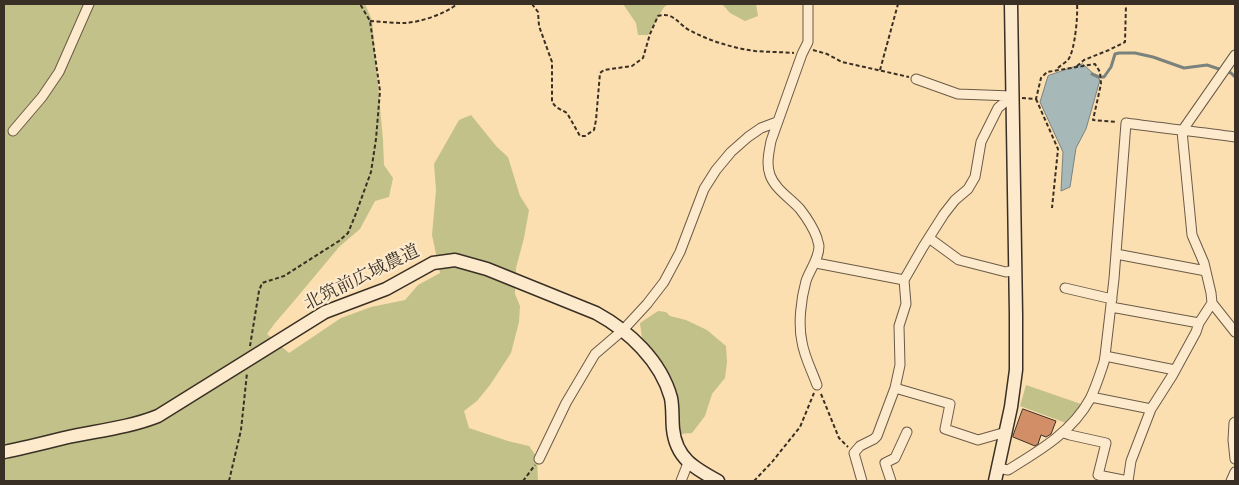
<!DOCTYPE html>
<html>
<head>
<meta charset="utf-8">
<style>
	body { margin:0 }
	#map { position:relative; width:1239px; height:485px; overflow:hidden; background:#fcdfb0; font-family:"IM FELL Great Primer",serif }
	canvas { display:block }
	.frame { position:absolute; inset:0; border:5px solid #392f24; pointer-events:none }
</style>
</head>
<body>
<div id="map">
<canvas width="1239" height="485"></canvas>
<div class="frame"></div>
</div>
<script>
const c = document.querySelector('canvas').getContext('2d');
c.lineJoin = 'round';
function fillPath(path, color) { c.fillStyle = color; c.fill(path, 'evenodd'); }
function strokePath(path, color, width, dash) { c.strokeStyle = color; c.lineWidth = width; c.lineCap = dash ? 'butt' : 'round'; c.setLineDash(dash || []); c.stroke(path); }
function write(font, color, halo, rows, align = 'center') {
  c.font = font + ' "IM FELL Great Primer","Noto Serif JP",serif'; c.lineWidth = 4.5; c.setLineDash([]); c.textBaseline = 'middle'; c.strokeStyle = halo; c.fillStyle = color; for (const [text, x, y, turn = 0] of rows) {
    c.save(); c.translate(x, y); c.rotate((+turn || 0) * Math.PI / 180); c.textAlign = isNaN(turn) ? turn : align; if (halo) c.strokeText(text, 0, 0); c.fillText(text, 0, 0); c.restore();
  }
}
fillPath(new Path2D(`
	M4,4H365L372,20L383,140L384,165L393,178L389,197L375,201L360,229L339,247L294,301L275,323L267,334L289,353L341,318L371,307L405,300L418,285L440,273L432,235L436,190L434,164L459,120L471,115L497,147L508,157L520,196L529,210L524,238L516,268L515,294L520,306L519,322L511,353L490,385L477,401L464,411L469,428L508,441L529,446L537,457L538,481H4Z
	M623,4H669L664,7L648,35H638L636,23Z
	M722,4H756L758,16L745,21L730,13Z
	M658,311L666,312L670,316L686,320L707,330L726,346L727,362L725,378L712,394L705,416L692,433L680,434L678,399L672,379L660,361L642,339L640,323Z
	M1026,385L1081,404L1077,413L1066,423L1020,406Z`), '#c2c189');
const water = new Path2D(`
	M1083,64L1100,80L1086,129L1076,148L1070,187L1061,191L1063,152L1040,102L1048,76Z`);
fillPath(water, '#a6b9b8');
strokePath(water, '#7a827d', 1);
strokePath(new Path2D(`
	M1092,74L1099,77H1104L1111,67L1115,54L1119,53H1135L1153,57L1184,68L1207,65L1231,73L1235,77`), '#7a827d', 3);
const building = new Path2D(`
	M1023,409L1056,421L1051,434L1046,437L1041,435L1038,444L1035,446L1013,437Z`);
fillPath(building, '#d28e66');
strokePath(building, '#392f24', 1);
const street = new Path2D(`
	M808,4V42L802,54L771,141C769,152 766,164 770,175C775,189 790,198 800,209C807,218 813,227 817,238C817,239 819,245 819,246C819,259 810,269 806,281C801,299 798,324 802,342C804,356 812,371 817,385
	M916,79L958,94L1012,96
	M13,131L42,97L59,72L89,4
	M929,238L959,260L1006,272L1015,270
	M1116,254L1206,271
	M816,263L904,280L906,304L899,326L900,365L895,388L950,404L945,429L978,440L1006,432
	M904,280L923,247L944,214L955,200L968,189L975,177L981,142L998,108L1012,96
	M1065,288L1112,299
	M1212,303L1235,332
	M1111,307L1199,323
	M1105,356L1175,370
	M1091,397L1151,409
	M1235,422L1234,423L1233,440L1235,459
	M1064,433L1070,435L1106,443L1098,475L1128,481
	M539,459L566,403L595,354L623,330L647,304L664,282L680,252L704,189L716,170L731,152L748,137L761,128L777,122
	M998,468L1008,470C1039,451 1072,432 1090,399C1096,387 1100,374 1104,362L1105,356L1114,279L1126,123C1162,128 1199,132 1235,137
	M681,481L688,463
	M862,481L854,453L860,446L874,439L877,436L895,388
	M891,481L885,463L895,458L907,432
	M1128,481L1131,461L1151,409L1172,376L1196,332L1199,323L1212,303L1211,293L1204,263L1192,235L1182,131L1235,55
	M1231,481L1235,472`);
const secondary = new Path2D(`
	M4,452C24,448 44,443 64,438C95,431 128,428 158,416L325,312L386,289L433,263L455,260L487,269L596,313C629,331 661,361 671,398C673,408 672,419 673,429C676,458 694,468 718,481
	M995,481L1011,407L1016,370V315L1011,4`);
strokePath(street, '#6a5b47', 11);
strokePath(secondary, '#392f24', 15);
strokePath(new Path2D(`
	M532,4L538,12L539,26L552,62V102L556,107L567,113L580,136H585L594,130L596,120L600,73L604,70L632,66L643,58L650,34L658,16C674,11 678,25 691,31C710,41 733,48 755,51C768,52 781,52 794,53
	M370,21C382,22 394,23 405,23C421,22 445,14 457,4
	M813,50L827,54L842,62L909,77
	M1077,66L1084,60L1109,50L1125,42L1126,4
	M1058,68C1061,65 1065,63 1068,60C1075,51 1078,15 1077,4
	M880,70L898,4
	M1022,98L1036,99L1041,78L1047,72L1095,64L1100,72L1101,84L1093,120L1117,122
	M1036,99L1058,149L1052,208
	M250,346L259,291L262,283L284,276L339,241L348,233L355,216L371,172L376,139L380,91L370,21L360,4
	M821,394L839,438L848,447
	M229,481L241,430L247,373
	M523,481L535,465
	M754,481L772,462L800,427L814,393`), '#392f24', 2, [4, 2.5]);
strokePath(street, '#fdeacc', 9);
strokePath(secondary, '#fdeacc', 12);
write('18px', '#392f24', '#fdeacc', [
	["北筑前広域農道",362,278,-26]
]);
</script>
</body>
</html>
